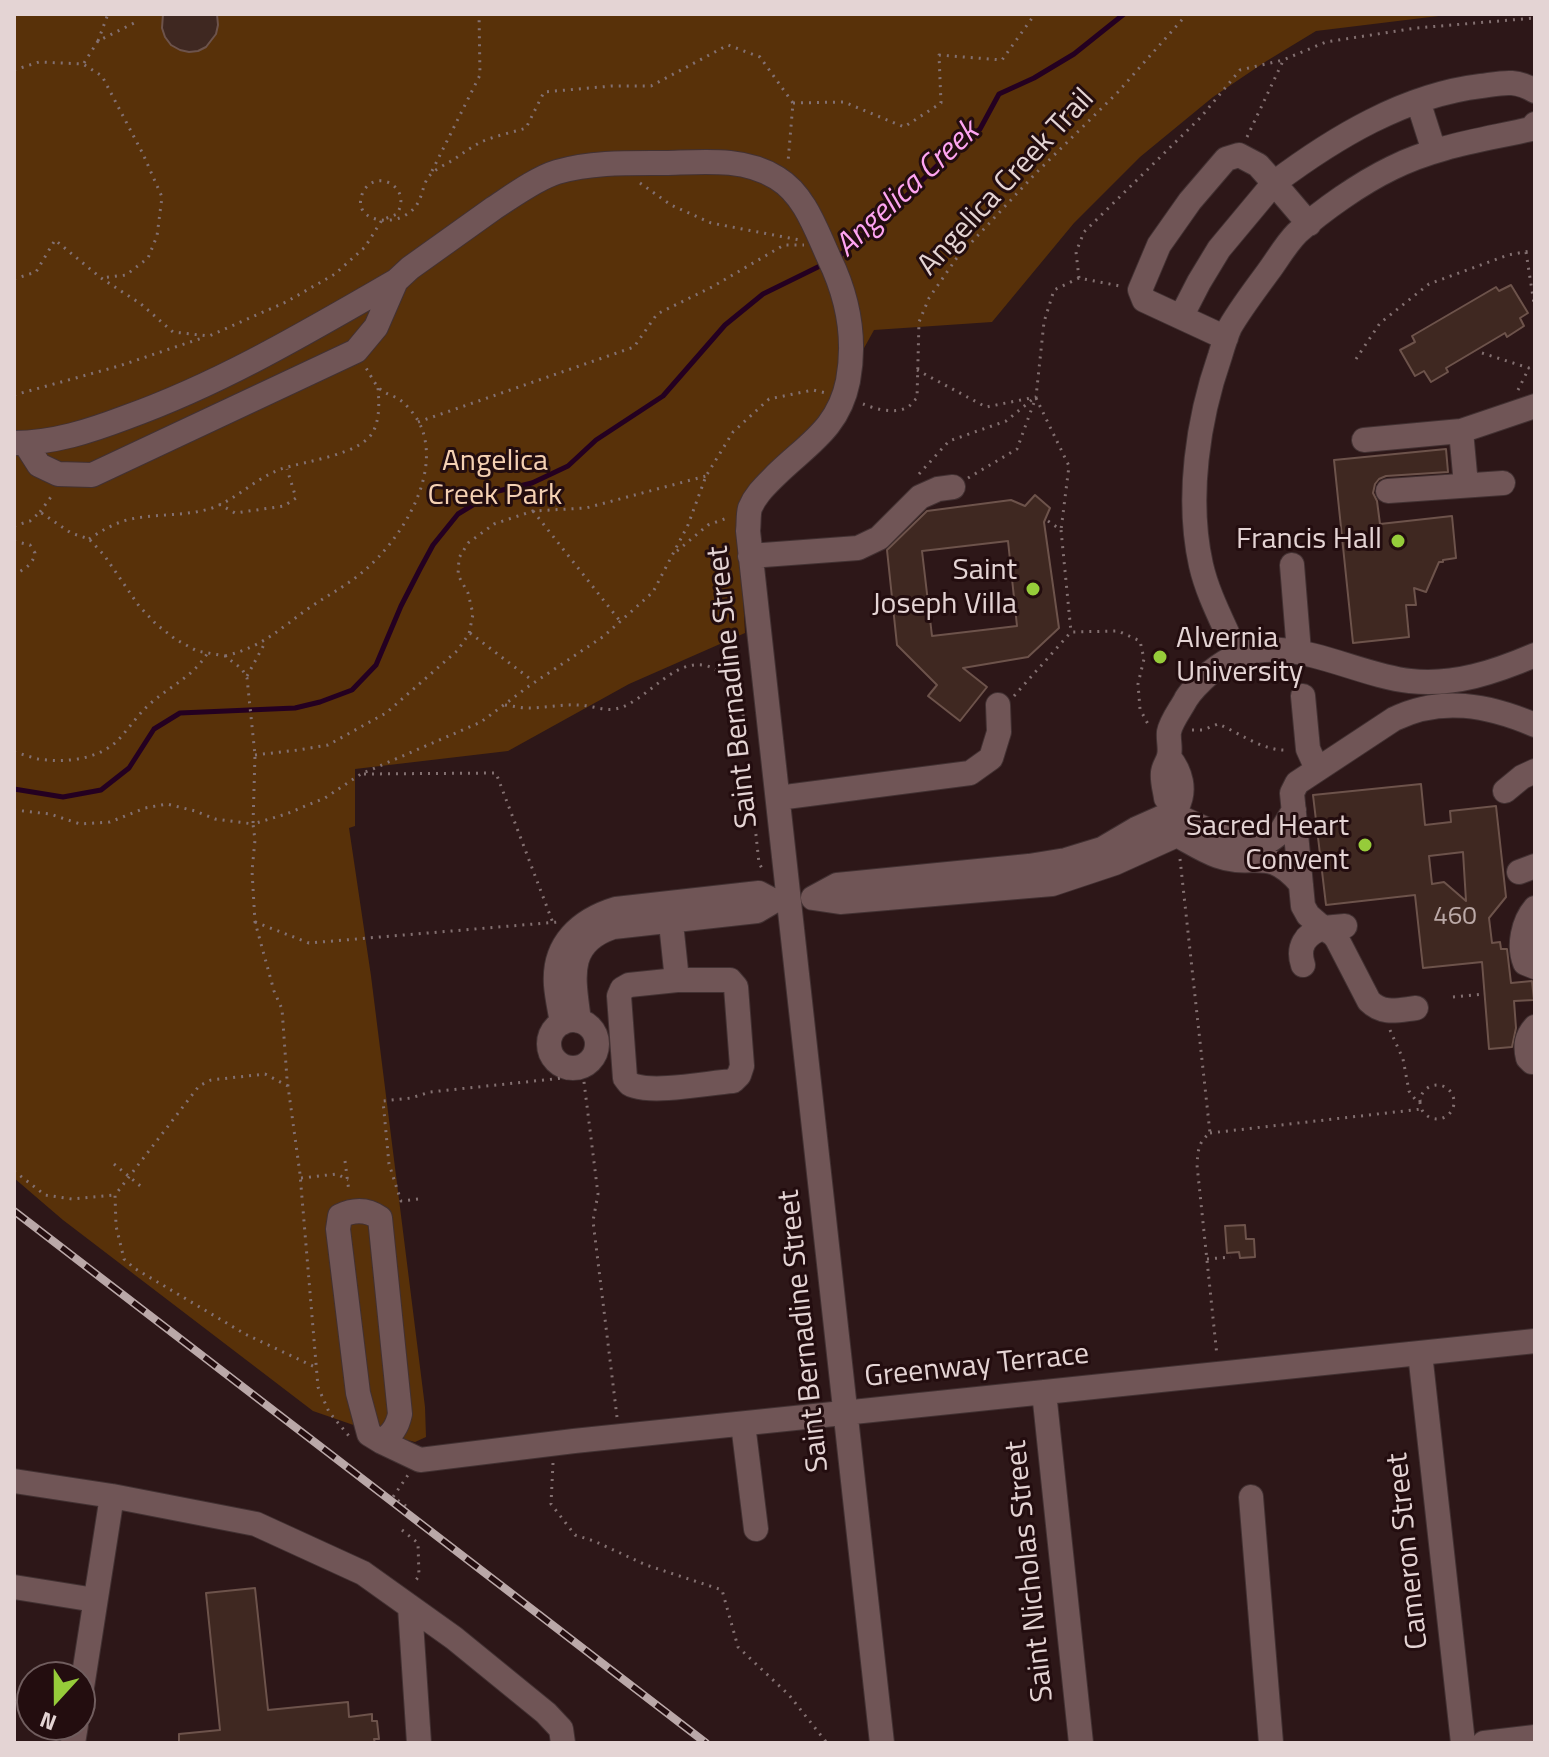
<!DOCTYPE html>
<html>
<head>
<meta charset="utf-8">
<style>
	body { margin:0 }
	#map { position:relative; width:1549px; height:1757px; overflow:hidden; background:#2d1718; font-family:"Titillium Web",sans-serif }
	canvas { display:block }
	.frame { position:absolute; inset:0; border:16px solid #e4d4d4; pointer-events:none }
	.north { position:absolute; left:16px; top:1661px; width:80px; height:80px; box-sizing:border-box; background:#230d0f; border:2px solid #705d5e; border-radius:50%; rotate:201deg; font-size:22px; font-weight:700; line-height:32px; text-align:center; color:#e4d4d4 }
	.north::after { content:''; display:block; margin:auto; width:28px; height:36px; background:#96cc3a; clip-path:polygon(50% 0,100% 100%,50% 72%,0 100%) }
</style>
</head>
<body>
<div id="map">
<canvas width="1549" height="1757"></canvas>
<div class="frame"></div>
<div class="north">N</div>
</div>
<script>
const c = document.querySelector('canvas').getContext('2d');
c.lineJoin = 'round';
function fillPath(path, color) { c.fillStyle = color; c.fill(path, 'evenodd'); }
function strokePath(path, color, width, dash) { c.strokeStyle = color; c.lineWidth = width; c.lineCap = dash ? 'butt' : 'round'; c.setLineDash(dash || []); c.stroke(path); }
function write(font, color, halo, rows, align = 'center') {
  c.font = font + ' "Titillium Web",sans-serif'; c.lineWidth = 6; c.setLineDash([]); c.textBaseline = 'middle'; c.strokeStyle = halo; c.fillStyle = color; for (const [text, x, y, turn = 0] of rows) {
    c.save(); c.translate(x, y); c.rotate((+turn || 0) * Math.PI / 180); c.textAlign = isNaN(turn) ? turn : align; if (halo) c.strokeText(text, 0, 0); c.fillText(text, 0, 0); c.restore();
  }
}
fillPath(new Path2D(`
	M14,14H1455L1316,31L1265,62L1213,97L1140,157L1074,223L992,322L874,330L826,417L738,508L745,633L629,684L508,751L355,769V826L349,828L371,976L425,1407L426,1437L415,1442L365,1429L313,1411L63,1220L14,1178Z`), '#583109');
strokePath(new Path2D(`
	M837,258L894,208L958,145L980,129L999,94L1034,78L1074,54L1124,14
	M14,789L63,797L101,790L129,768L154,729L180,713L295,708L320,702L352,690L376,665L401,606L420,569L433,545L458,514L494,492L532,483L568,466L596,440L663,396L725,325L763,294L824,264`), '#240021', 5);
const building = new Path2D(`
	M163,14H217L218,25L216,34L206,47L198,51L189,52L180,50L171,45L165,37L162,28Z
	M1511,285L1528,313L1520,318L1524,326L1507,337L1505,333L1446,368L1448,372L1431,382L1424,371L1415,376L1400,350L1415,342L1412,336L1496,287L1499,291Z
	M1446,449L1448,472L1386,476L1379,479L1375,484L1373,493L1377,501L1380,524L1452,516L1456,558L1443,560V562H1439L1426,592L1414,588L1416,605H1406L1409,637L1353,643L1334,460Z
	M1035,495L1050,508L1044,522L1059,628L1028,657L963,668L987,687L960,721L928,696L937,685L897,645L887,550L927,511L1011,500L1025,506ZM1008,541L1017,626L932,636L922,551Z
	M1421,784L1425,825L1451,822L1450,811L1496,806L1506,897L1489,918L1492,943L1500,942L1501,949H1507L1511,983L1532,981L1534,1000L1514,1001L1516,1028L1512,1047L1489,1049L1482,962L1423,968L1415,895L1326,905L1313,795ZM1463,852L1466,901L1444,882L1432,884L1429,856Z
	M1245,1225L1246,1239H1254L1255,1257L1240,1258L1239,1252L1227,1253L1225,1226Z
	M255,1588L268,1710L348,1702L349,1717L372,1714V1721H377L379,1739H374L375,1743H179V1734L220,1730L206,1593Z`);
fillPath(building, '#3f2821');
strokePath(building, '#6d534b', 2);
const minor = new Path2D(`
	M1418,101L1434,151
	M1181,317L1199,282L1219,249L1274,183L1309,224
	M1226,338L1144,300L1140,290L1159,245L1190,201L1226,159L1239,155L1258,165L1274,183C1334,138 1405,95 1481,86C1503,83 1515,79 1535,91
	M1461,431L1466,485
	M1364,440L1461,431L1535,406
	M14,443C54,443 90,431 127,417C222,383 309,331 396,281L410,268C438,248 466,228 494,208C511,197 537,178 557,172C592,162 628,163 665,163C702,162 744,157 777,178C805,195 816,230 829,258C848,297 856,338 848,381C838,431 804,446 772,479C763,488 755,496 750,508C748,515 749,524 748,531L882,1743
	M25,443L39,465L58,474L92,475L356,351L376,327L396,281
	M1388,491L1503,483
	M750,556L858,548L879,538L920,497L938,489L953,487
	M1292,565L1299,652
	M1237,655C1225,626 1208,596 1201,565C1186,498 1198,419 1220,356C1223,346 1226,336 1230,327C1241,308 1255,290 1268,272C1277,260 1286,244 1297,233C1322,210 1361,183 1392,168C1436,146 1483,140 1531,129L1535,124
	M1303,696L1308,749L1317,769
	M1169,757C1181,772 1186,790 1177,807L1166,798C1165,790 1162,781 1163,773C1163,767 1168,762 1169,756C1171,748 1168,740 1169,732C1171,721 1181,709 1186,699C1192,689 1202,680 1211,672C1271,620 1345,674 1410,681C1454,686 1495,672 1535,655
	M1505,791L1522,777L1535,771
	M778,798L970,773L991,758L999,732L998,705
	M1177,835L1115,863L1052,884L840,902L813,898L837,885L1029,866L1066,860L1102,849L1136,829L1163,817L1177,816L1234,842H1261L1272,839L1280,833L1294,810
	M1177,835C1190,842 1204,851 1218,856C1254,869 1268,845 1301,884
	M1519,872L1535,866
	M669,904L677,980L629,985L622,989L619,996L625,1078C629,1083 628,1084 635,1086C658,1093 707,1083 733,1081L739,1075L742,1066L736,987L730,980H677
	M1535,908C1523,922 1518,946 1525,963L1535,967
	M1345,926L1323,928L1308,915L1303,906L1292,793L1297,783L1394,719C1441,696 1488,705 1535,725
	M1303,965C1297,947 1305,934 1323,928L1333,934L1337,939L1369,1001C1383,1015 1398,1010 1416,1008
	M549 1044a24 24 0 1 1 48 0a24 24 0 1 1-48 0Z
	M562,1023C560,1010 557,998 556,985C553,944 580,920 616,909L759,893L774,901L757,911L613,927C564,943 574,980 579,1021
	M1532,1062L1528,1058C1525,1046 1526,1037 1535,1027
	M1420,1353L1463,1743
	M1044,1392L1081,1743
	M743,1424L756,1529
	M382,1442C392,1433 397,1428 400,1414L380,1218C367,1209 354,1209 340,1216L338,1229L358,1393L369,1434L382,1442L420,1460L574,1441L1535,1341
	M14,1481L112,1496L256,1524L363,1573L454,1638L546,1713L561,1729L563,1743
	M1251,1497L1271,1743
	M14,1587L95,1600
	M410,1607L419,1743
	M80,1700L112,1496
	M73,1743L76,1725
	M1484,1743L1535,1737`);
strokePath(minor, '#423132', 26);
strokePath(new Path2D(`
	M98,41L108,14
	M84,63L98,41L136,22
	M14,70L39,62L83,64L102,76L143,154L162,197L157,236L148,258L126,275L101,278
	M793,103L844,102L904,127L941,103L939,55L1002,60L1035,14
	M1247,137L1283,61
	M432,171L480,75L479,14
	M640,183L671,205L711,223L800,240
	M1526,252L1535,310
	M1079,278L1076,252L1084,232L1201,117L1240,70L1283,60L1326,42L1416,28L1535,18
	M14,279L36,272L55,240L101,278L141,304L173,332L209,336L286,302L335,274L365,247L382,220L397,214C413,186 375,168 363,192C351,219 385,225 402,217C427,205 418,186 432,173C438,168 446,164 453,160C462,154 470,148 479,143C493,136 511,133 526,128L544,92L612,86H651L728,45L760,57L793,103L788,162
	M1482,353L1535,370
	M1356,359L1380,323L1429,284L1508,255L1535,250
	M917,370L986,407L1036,397L1044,322L1054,290L1079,278L1120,286
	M1518,390L1529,368
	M14,395L119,366L205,337
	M1036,398L1069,466L1061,530
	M863,404C875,409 894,414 906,408C911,406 913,401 917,398L919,322L929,298L956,259L1036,173L1118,92L1187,14
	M418,422L634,347L657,314L712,287L784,245H804
	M919,474L949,441L1006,421L1033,399
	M968,478L1017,449L1036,397
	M219,504L235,513L284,506L296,498L287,469
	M533,511L620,621
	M40,512L53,494
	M1048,521L1061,530L1071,632
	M14,526L30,521L40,512L71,533L89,539L104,555L139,606L156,624L175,639L197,651L225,656L242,669L247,678L255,755L253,824L286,814L325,798L361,774L481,722L529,686L604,636L653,592L688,525L706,476L733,432L769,399L813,390L826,393
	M89,539C101,531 113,524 127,520C154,513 185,517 212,508C237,499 256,478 281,469C304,461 363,455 374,430C380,416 379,402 378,388
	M14,541L30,545L35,553C33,565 24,569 14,575
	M677,551L708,525L730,517
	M470,633L533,681
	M225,656C264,646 278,630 309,608C328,595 348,585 365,570C400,540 440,478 422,429C418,418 406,402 395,397C389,394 384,393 379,388C374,383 370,374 366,368
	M247,676L266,641
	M1014,696L1071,632L1118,631L1140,641L1144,659L1138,684L1140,709L1150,728
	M505,705C513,706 521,708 529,708C545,708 562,704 578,705C590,705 603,711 615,709C649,703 679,646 718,671C733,680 737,688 742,705L759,863L764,872
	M1192,730H1203L1218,724C1240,733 1264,752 1289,750
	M14,752C22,754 30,757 38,759C65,763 99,760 119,739C130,727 139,713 152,702C171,686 193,676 207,654
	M255,755L298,750L328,745L386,713L457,651L469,634L473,614L468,593L458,575L459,558L468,543L494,524L533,511L586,508L706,476
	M364,774L496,773L553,923
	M14,810L50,814L80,824L110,822L145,808L167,804L195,811L215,819L253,824L255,840L252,871L255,922L274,991L282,1009L287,1079L300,1174L318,1387L329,1412L349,1436
	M1180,859L1210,1133C1198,1142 1198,1151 1197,1165L1217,1356
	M255,922L309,943L558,922
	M1453,997L1485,994
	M1390,1030L1403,1059L1409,1091L1415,1099L1421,1101
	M582,1066L598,1194L593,1221L617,1417
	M1420 1102a17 17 0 1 1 34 0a17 17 0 1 1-34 0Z
	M288,1086L265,1074L211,1080L199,1086L115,1195L116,1226L124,1259L134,1268L245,1334L315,1367
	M1210,1133L1422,1109
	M345,1161L349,1192
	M114,1164L144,1189
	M14,1171L45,1195L72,1199L115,1195
	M301,1178L337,1174L348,1180
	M418,1199L401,1201L389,1164L383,1101L411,1098L430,1092L582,1076
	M1207,1259L1231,1257
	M553,1463L551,1504L575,1535L594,1541L646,1565L722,1590L738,1647L789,1695L827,1743
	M406,1506L393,1497L408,1475
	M402,1530L418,1543L419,1576L413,1584`), '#837071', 3, [2, 6]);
strokePath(minor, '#705556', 24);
const rail = new Path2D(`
	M14,1211L706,1743`);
strokePath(rail, '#baa8a8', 8);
strokePath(rail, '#230d0f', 5, [15]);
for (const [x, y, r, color] of [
	[1398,541,8,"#96cc3a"],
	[1033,589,8,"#96cc3a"],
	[1160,657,8,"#96cc3a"],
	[1365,845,8,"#96cc3a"]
]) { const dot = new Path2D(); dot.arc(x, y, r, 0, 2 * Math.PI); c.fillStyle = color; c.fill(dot); strokePath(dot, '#230d0f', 3); }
write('26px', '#bba9a7', null, [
	["460",1455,918]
]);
write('30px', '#e4d4d4', '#230d0f', [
	["Angelica Creek Trail",1007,183,-47],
	["Saint Bernadine Street",734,687,-96],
	["Saint Bernadine Street",805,1331,-96],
	["Greenway Terrace",977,1367,-6],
	["Cameron Street",1409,1551,-96],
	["Saint Nicholas Street",1031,1571,-96]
]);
write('30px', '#f5d1b3', '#230d0f', [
	["Angelica",495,463],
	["Creek Park",495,497]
]);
write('30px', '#e4d4d4', '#230d0f', [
	["Francis Hall",1382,541],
	["Saint",1017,572],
	["Joseph Villa",1017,606],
	["Alvernia",1176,640,"left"],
	["University",1176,674,"left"],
	["Sacred Heart",1349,828],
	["Convent",1349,862]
], 'right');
write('italic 32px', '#fea4f1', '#230d0f', [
	["Angelica Creek",908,190,-43]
]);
</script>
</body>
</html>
